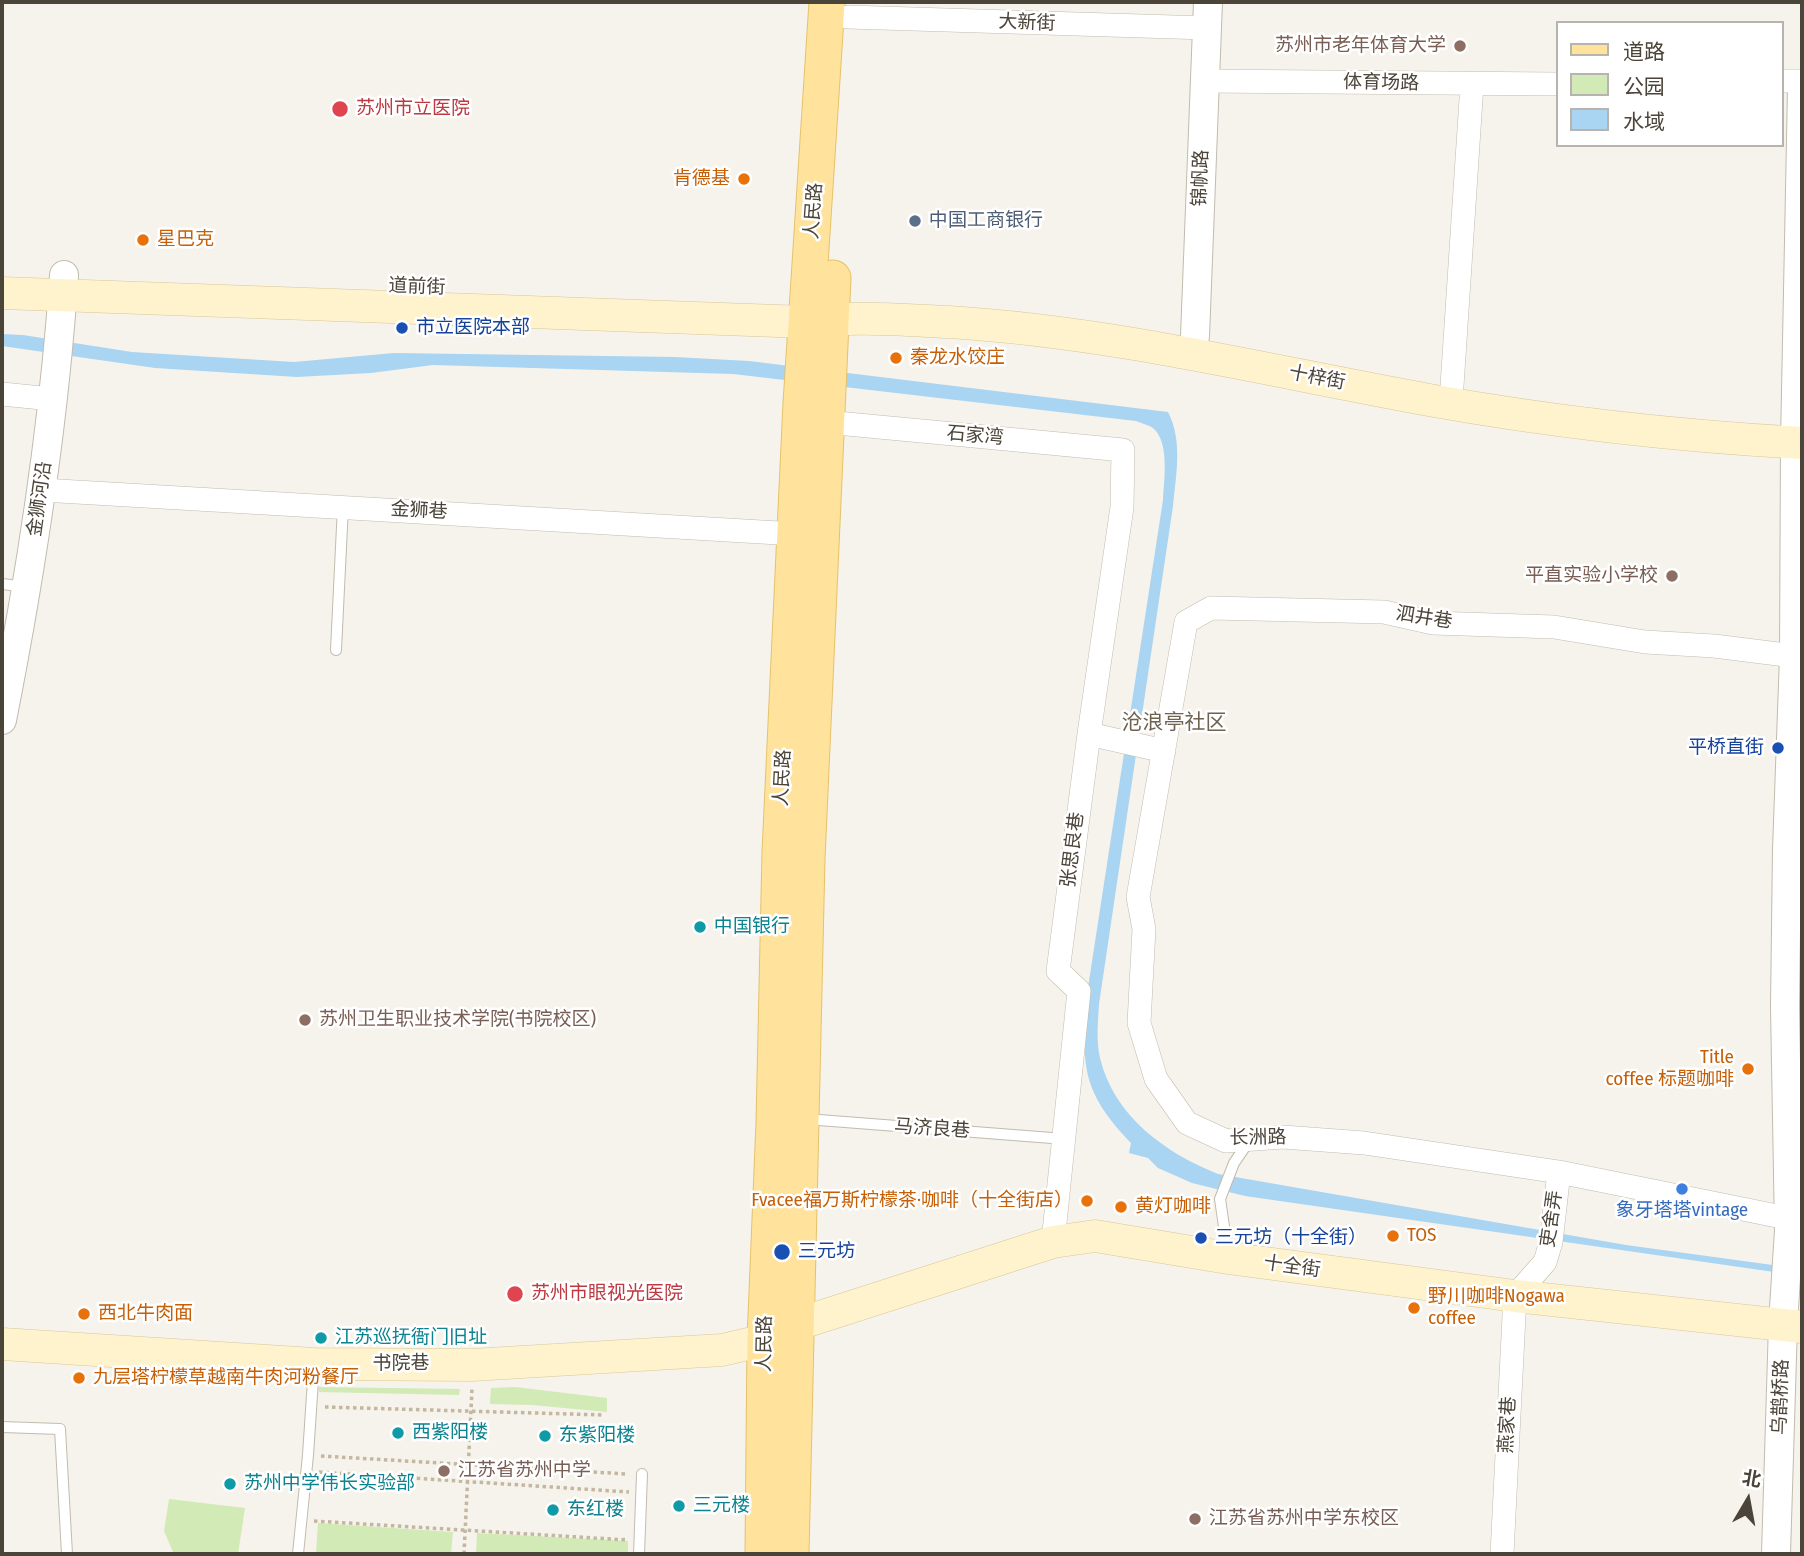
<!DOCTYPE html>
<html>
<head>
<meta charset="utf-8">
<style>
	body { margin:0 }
	#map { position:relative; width:1804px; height:1556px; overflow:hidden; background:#f6f3ec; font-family:"Fira Sans Condensed","Noto Sans SC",sans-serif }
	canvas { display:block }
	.frame { position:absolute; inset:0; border:4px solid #4b4439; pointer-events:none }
	.legend { position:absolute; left:1556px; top:21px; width:228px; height:126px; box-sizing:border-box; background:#fff; border:2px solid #b7b4b0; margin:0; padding:9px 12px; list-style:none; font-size:21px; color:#4b4439 }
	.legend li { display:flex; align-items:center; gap:14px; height:35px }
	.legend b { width:35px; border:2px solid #b7b4b0 }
	.north { position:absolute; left:1713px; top:1465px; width:70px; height:70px; -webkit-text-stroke:5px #fff; paint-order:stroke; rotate:10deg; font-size:19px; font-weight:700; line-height:28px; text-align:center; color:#4b4439 }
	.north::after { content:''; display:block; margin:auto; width:24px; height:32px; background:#4b4439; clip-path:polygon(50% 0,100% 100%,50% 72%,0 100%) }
</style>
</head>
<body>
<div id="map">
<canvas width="1804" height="1556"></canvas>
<div class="frame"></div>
<ul class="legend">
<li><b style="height:9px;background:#ffe39c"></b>道路</li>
<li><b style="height:19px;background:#d2eab5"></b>公园</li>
<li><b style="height:19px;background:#a9d4f2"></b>水域</li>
</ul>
<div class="north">北</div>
</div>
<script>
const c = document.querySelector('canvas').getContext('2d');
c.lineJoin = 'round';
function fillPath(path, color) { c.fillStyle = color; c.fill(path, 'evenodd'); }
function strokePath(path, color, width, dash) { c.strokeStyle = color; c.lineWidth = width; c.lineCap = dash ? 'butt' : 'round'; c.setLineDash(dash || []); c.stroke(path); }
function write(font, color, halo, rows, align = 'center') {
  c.font = font + ' "Fira Sans Condensed","Noto Sans SC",sans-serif'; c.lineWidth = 5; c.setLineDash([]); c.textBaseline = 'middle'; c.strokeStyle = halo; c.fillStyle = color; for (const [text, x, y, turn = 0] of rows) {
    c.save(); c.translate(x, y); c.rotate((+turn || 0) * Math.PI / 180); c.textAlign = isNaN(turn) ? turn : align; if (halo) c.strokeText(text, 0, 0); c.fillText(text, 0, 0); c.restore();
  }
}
fillPath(new Path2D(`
	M319,1387L460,1389L459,1395L319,1392Z
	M515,1387L607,1398V1412L532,1405L490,1404L491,1388Z
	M169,1499L245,1508L238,1554L173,1552L164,1531Z
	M318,1523L453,1532L451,1554H316Z
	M477,1533L628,1541V1554H476Z`), '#d2eab5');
fillPath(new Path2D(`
	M2,334L23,335L132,352L294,362L394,353L675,357L749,361L1168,412C1183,441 1176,475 1173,506L1099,1004C1098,1022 1096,1040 1100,1058C1114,1116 1165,1153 1218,1174L1626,1245L1802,1269V1276L1245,1196L1192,1183L1158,1168L1148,1158L1129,1153L1131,1143C1080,1090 1082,1064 1087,994L1163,500C1164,481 1169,447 1156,431C1151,425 1143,424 1136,421L733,374L433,365L371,373L297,377L155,368L2,346Z`), '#a9d4f2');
const service = new Path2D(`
	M2,584L27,587
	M336,650L343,506
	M806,1119L1065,1139
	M1228,1254L1220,1199L1234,1163L1249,1141
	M2,1427L60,1429L67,1554
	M298,1554L308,1455L314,1365
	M639,1554L642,1474`);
const minor = new Path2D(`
	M848,17L1207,28
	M1205,81L1557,84
	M1781,81H1802
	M1452,386L1472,84
	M2,394L52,399
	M826,422L1123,450L1122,507L1089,734L1058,971L1079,991L1053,1242
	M42,490L796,534
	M1794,656L1714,646L1645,642L1554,627L1433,623L1384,612L1211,608L1186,622L1138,897L1144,929L1139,1023L1156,1079L1187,1123L1226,1141L1283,1137L1364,1143L1559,1172L1802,1221
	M1089,734L1164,751
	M1502,1554L1515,1296L1545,1262L1551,1242L1559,1172`);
const tertiary = new Path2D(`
	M1192,354L1195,336L1208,2
	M2,720C31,573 54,425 64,275
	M1776,1554L1783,1324L1789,1230L1785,1007L1787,850L1794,656L1795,442L1802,89`);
const secondary = new Path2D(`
	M2,293L806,322C853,316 902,320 949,322C1112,332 1269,371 1429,400C1552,422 1678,436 1802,443
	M2,1344L314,1364L472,1365L722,1350L765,1340L795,1325L1053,1242L1095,1236L1228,1258L1515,1296L1802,1327`);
const primary = new Path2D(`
	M763,1554L765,1340L774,1123L780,852L801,403L827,2
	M791,1554L807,859L833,278`);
strokePath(service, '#c2bbae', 12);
strokePath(minor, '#c2bbae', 24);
strokePath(tertiary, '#c2bbae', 30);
strokePath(secondary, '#d6c79b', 33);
strokePath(primary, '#e6c16a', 37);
strokePath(new Path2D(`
	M325,1407L604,1415
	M321,1456L627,1474
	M319,1472L629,1492
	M314,1521L628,1540
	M464,1554L472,1389`), '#c4b79f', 3.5, [3.5, 3.5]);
strokePath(service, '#fff', 10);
strokePath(minor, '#fff', 23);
strokePath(tertiary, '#fff', 28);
strokePath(secondary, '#fff3cd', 32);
strokePath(primary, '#ffe39c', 35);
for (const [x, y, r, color] of [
	[1460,46,7,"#8d6e63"],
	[340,109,9,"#e0444e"],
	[744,179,7,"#e8710a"],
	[915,221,7,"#5c6f8a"],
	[143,240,7,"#e8710a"],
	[402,328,7,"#1a4fb4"],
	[896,358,7,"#e8710a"],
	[1672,576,7,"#8d6e63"],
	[1778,748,7,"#1a4fb4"],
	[700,927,7,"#0f9aa8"],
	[305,1020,7,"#8d6e63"],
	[1748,1069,7,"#e8710a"],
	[1682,1189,7,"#3f7fe0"],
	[1087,1201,7,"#e8710a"],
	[1121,1207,7,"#e8710a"],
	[1393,1236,7,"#e8710a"],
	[1201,1238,7,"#1a4fb4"],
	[782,1252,9,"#1a4fb4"],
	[515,1294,9,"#e0444e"],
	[1414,1308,7,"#e8710a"],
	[84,1314,7,"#e8710a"],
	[321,1338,7,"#0f9aa8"],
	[79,1378,7,"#e8710a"],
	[398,1433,7,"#0f9aa8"],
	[545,1436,7,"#0f9aa8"],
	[444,1471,7,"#8d6e63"],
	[230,1484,7,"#0f9aa8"],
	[679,1506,7,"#0f9aa8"],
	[553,1510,7,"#0f9aa8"],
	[1195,1519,7,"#8d6e63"]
]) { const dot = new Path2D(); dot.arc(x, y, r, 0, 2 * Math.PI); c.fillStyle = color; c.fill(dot); strokePath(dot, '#fff', 2.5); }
write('19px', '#4b4439', '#fff', [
	["大新街",1027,23,2],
	["体育场路",1381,83,1],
	["锦帆路",1201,178,-88],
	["人民路",814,211,-86],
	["道前街",417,287,2],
	["十梓街",1317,378,11],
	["石家湾",975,436,5],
	["金狮河沿",40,499,-82],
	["金狮巷",419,511,3],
	["泗井巷",1424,618,9],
	["人民路",783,778,-87],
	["张思良巷",1073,850,-83],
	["马济良巷",932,1129,4],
	["长洲路",1258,1138,-1],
	["吏舍弄",1552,1219,-82],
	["十全街",1292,1267,8],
	["人民路",765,1344,-89],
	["书院巷",401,1364],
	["乌鹊桥路",1781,1397,-88],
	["燕家巷",1508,1425,-87]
]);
write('19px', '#785e54', '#fff', [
	["苏州市老年体育大学",1446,46,"right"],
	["平直实验小学校",1658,576,"right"],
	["苏州卫生职业技术学院(书院校区)",319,1020],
	["江苏省苏州中学",458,1471],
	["江苏省苏州中学东校区",1209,1519]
], 'left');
write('19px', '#be3a42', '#fff', [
	["苏州市立医院",356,109],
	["苏州市眼视光医院",531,1294]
], 'left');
write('19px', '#c56008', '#fff', [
	["肯德基",730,179,"right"],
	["星巴克",157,240],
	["秦龙水饺庄",910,358],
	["Title",1734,1058,"right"],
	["coffee 标题咖啡",1734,1080,"right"],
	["Fvacee福万斯柠檬茶·咖啡（十全街店）",1073,1201,"right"],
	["黄灯咖啡",1135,1207],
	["TOS",1407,1236],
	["野川咖啡Nogawa",1428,1297],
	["coffee",1428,1319],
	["西北牛肉面",98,1314],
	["九层塔柠檬草越南牛肉河粉餐厅",93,1378]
], 'left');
write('19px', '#4e5e75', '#fff', [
	["中国工商银行",929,221]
], 'left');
write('19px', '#164399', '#fff', [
	["市立医院本部",416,328],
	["平桥直街",1764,748,"right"],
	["三元坊（十全街）",1215,1238],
	["三元坊",798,1252]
], 'left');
write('19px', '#0d838f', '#fff', [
	["中国银行",714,927],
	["江苏巡抚衙门旧址",335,1338],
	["西紫阳楼",412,1433],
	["东紫阳楼",559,1436],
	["苏州中学伟长实验部",244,1484],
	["三元楼",693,1506],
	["东红楼",567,1510]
], 'left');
write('19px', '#366cbe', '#fff', [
	["象牙塔塔vintage",1682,1211]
]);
write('21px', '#6e6250', '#fff', [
	["沧浪亭社区",1174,723]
]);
</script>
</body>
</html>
